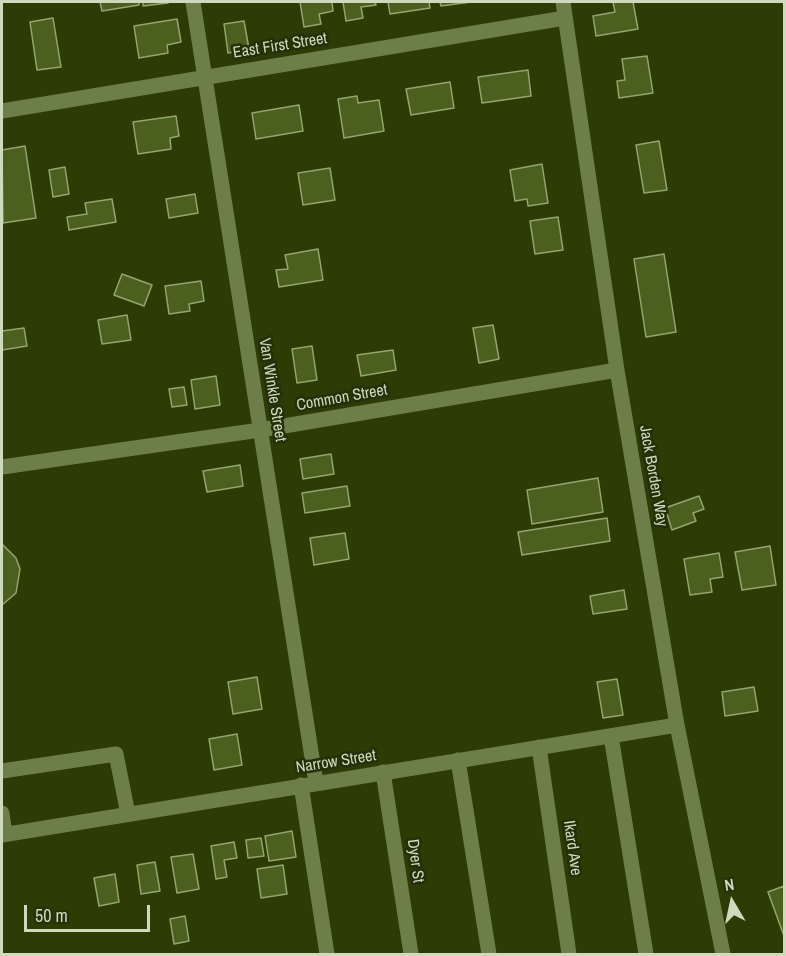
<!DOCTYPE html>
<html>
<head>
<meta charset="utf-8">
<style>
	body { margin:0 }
	#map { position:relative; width:786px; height:956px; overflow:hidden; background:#2d3c04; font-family:"Archivo Narrow",sans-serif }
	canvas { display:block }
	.frame { position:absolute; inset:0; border:3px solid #ced9bd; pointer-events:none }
	.north { position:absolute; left:702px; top:872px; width:60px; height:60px; -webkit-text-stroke:4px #243008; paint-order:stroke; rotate:351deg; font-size:16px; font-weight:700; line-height:24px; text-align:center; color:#ced9bd }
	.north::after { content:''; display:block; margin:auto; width:21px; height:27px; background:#ced9bd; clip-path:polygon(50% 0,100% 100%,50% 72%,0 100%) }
	.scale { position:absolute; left:24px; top:905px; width:126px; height:27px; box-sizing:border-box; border:3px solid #ced9bd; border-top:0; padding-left:8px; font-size:18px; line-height:21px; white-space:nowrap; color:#ced9bd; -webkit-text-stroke:4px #243008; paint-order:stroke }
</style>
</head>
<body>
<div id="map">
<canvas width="786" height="956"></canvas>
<div class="frame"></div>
<div class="north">N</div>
<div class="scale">50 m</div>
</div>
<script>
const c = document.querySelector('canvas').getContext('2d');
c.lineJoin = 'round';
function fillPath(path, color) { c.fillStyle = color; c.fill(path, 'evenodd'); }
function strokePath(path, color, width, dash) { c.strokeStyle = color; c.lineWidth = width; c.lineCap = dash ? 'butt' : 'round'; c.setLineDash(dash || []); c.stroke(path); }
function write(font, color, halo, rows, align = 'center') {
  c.font = font + ' "Archivo Narrow",sans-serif'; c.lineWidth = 5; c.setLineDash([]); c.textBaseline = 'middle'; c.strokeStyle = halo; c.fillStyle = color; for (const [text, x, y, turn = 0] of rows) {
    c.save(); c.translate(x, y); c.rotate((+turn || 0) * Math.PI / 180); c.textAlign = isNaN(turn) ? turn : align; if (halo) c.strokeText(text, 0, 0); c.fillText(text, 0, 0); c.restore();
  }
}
const building = new Path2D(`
	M100,2H139V5L102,11Z
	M143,2H168V3L143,6Z
	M300,2H332L333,11L319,14L321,24L304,27Z
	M343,2H375L376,5L361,7L363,18L346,21Z
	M388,2H429L430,8L390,14Z
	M440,2H471L441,6Z
	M613,2H633L638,29L596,36L593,16L615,12Z
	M53,18L61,67L37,70L30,22Z
	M177,19L181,42L167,45L168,53L139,58L134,26Z
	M244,21L249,49L228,53L224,24Z
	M647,56L653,93L619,98L617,81L625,80L622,59Z
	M528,70L531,96L482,103L478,77Z
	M450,82L454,108L411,115L406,89Z
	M357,96L358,103L379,100L384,131L344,138L338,99Z
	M299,105L303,131L256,139L252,113Z
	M176,116L179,136L170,138L171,149L138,154L133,122Z
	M659,141L667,190L644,193L636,145Z
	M25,146L36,218L3,223L2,150Z
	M542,164L548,203L528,206L527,199L515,201L510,170Z
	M65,167L69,194L53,197L49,170Z
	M330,168L335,200L303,205L298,173Z
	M195,194L198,213L169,218L166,199Z
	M112,199L116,222L69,230L67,217L87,214L85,203Z
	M558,217L563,250L535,254L530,221Z
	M318,249L323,280L279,287L276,270L288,269L285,255Z
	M664,254L676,332L646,337L634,259Z
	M122,274L152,285L144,306L114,295Z
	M201,281L204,301L189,304L190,311L169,314L165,286Z
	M127,315L131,340L102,344L98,320Z
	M493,325L499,359L479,363L473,328Z
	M24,328L27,346L2,350V331Z
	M312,346L317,380L297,383L292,349Z
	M393,350L396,370L361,376L357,355Z
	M216,376L220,405L195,409L191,380Z
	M184,387L187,405L172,407L169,389Z
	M331,454L334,474L303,479L300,459Z
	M240,465L243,486L207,492L203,471Z
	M598,478L603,512L532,524L527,490Z
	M347,486L350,506L305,513L302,493Z
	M699,496L704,509L693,513L696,521L672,530L665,508Z
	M607,518L610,541L522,555L518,532Z
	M345,533L349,559L314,565L310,538Z
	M2,544L16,558L20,569L16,593L2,605Z
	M770,546L776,585L742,590L735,552Z
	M719,553L723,577L710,579L712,592L690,595L684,559Z
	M624,590L627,609L593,614L590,596Z
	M257,677L262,709L233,714L228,682Z
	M617,679L623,715L603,718L597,682Z
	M754,687L758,711L725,716L722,692Z
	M237,734L242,765L214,770L209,739Z
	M292,831L296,857L269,861L265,836Z
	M261,838L264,856L248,858L246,840Z
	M234,842L237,858L224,860L227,877L216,879L211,846Z
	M193,854L199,889L177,893L171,857Z
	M155,862L160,891L141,894L137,865Z
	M283,865L287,894L261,898L257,869Z
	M115,874L119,902L99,906L94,878Z
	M784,886V936L768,892Z
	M185,916L189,941L174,944L170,919Z`);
fillPath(building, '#4b5f1e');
strokePath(building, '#92a66f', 1.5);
strokePath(new Path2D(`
	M193,2L316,783
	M563,2L617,370L677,725L723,954
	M2,111L565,18
	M2,467L260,430L617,370
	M611,736L646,954
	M539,747L569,954
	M458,760L489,954
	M2,771L116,754L128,814
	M383,772L411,954
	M301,785L327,954
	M2,813L5,834
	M2,835L677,725`), '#6c7f49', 15);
write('16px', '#ced9bd', '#243008', [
	["East First Street",280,46,-9],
	["Van Winkle Street",272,390,81],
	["Common Street",342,398,-10],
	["Jack Borden Way",653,476,80],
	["Narrow Street",336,762,-9],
	["Ikard Ave",572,848,82],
	["Dyer St",415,861,82]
]);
</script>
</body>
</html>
